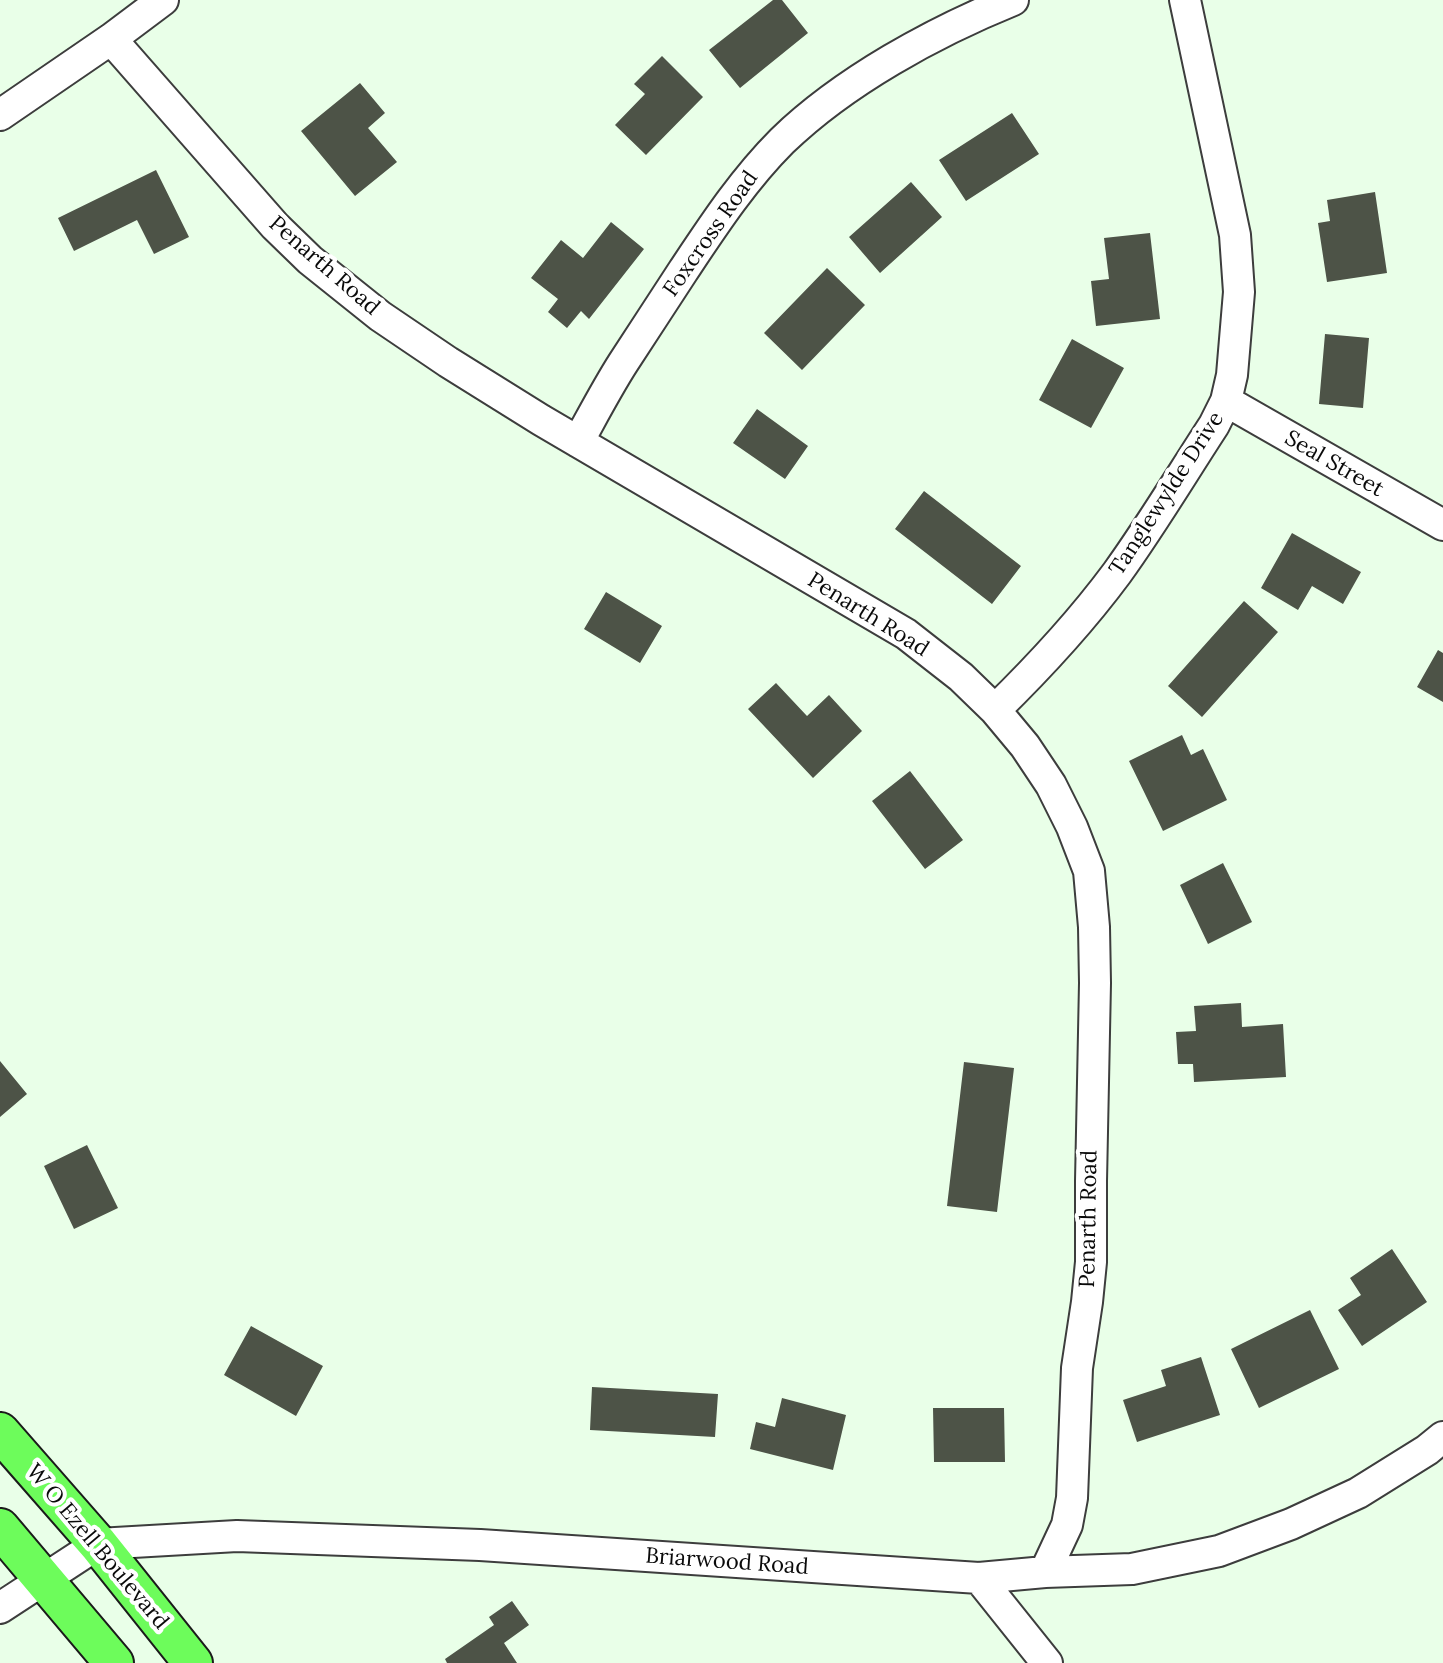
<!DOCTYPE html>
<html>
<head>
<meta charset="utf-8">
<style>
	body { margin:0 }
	canvas { display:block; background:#e9ffe8 }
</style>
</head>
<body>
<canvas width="1443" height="1663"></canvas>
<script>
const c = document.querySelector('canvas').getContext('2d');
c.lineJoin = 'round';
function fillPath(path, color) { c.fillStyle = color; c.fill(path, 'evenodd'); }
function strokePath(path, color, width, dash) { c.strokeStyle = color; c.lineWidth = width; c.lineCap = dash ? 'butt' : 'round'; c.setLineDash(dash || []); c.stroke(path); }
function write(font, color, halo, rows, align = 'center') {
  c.font = font + ' Lora,serif'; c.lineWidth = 8; c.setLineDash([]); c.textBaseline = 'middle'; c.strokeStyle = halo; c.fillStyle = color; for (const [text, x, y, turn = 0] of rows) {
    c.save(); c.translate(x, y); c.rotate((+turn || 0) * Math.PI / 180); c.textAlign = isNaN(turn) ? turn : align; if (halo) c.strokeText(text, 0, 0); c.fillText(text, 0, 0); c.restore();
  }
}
fillPath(new Path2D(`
	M773,0H782L808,33L740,88L709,50Z
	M662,56L703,97L646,155L615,125L645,94L634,84Z
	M360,83L385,113L368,128L397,162L355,196L301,131Z
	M1012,113L1039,154L966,201L939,160Z
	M156,170L189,237L154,254L137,220L74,251L58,218Z
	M911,182L942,217L880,273L849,237Z
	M1375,192L1387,273L1327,282L1318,223L1330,221L1327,200Z
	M611,222L644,249L589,319L581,311L567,328L548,312L558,299L531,278L561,240L583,258Z
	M1150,233L1160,319L1096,326L1091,281L1109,279L1104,238Z
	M827,268L865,305L802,370L764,333Z
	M1325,334L1369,338L1363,408L1319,404Z
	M1072,339L1124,368L1091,428L1039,400Z
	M757,409L808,446L785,479L733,443Z
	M924,491L1021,566L992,604L895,529Z
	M1292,533L1361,572L1343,604L1312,586L1298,610L1261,588Z
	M606,592L662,626L640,663L584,629Z
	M1244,601L1278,632L1202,717L1168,686Z
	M1438,650L1443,653V702L1417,687Z
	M776,683L807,716L829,695L862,731L813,778L748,709Z
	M1182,735L1191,755L1203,749L1227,800L1163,831L1129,761Z
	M910,771L963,840L925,869L872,801Z
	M1223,863L1252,922L1208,944L1180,885Z
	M1241,1003L1242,1027L1283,1024L1286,1077L1194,1082L1193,1064H1178L1176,1032L1196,1031L1194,1006Z
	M0,1061L27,1094L0,1117Z
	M964,1062L1014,1068L997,1212L947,1206Z
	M87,1145L118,1208L74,1229L44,1166Z
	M1392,1249L1427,1302L1362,1346L1338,1310L1361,1295L1350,1278Z
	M1310,1310L1339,1369L1259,1408L1231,1349Z
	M251,1326L323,1366L296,1416L224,1375Z
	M1201,1357L1220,1415L1137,1442L1123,1400L1166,1386L1161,1370Z
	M592,1387L718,1394L715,1437L590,1430Z
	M782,1398L846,1415L833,1470L750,1449L756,1422L775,1427Z
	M933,1408H1004L1005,1462H934Z
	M512,1601L529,1625L504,1643L517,1663H447L445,1659L494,1625L489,1617Z`), '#4d5347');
const minor = new Path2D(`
	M111,39L275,226L310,260L380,316L448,362L541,420L906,634L961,677L995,710L1025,746L1051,785L1072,827L1089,871L1094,927L1095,983L1091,1181V1262L1087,1302L1077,1368L1072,1498L1067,1525L1045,1572
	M0,115L111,39L163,0
	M1226,401L1443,525
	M578,442C593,415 607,388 623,363C643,332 663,302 683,271C713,226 743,180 782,141C844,81 934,32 1013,0
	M995,710C1039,667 1080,623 1117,573C1151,526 1182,474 1214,425L1226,401L1232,375L1239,292L1235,235L1185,0
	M979,1578L1047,1663
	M0,1608L98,1544L237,1536L480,1545L979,1578L1045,1572L1132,1569L1219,1551L1291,1524L1358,1493L1427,1450L1443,1437`);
const major = new Path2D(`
	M0,1432L98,1544L193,1663
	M0,1528L114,1663`);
strokePath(minor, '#3d3d3d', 34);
strokePath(major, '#1b1b1b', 42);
strokePath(minor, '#fff', 30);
strokePath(major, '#6dfc5b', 38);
write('22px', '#0a0a0a', '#fff', [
	["Foxcross Road",711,234,-55],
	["Penarth Road",324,266,41],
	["Seal Street",1334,464,30],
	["Tanglewylde Drive",1167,494,-57],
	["Penarth Road",868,615,32],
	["Penarth Road",1089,1219,-89],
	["W O Ezell Boulevard",97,1547,50],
	["Briarwood Road",727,1562,4]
]);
</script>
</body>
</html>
